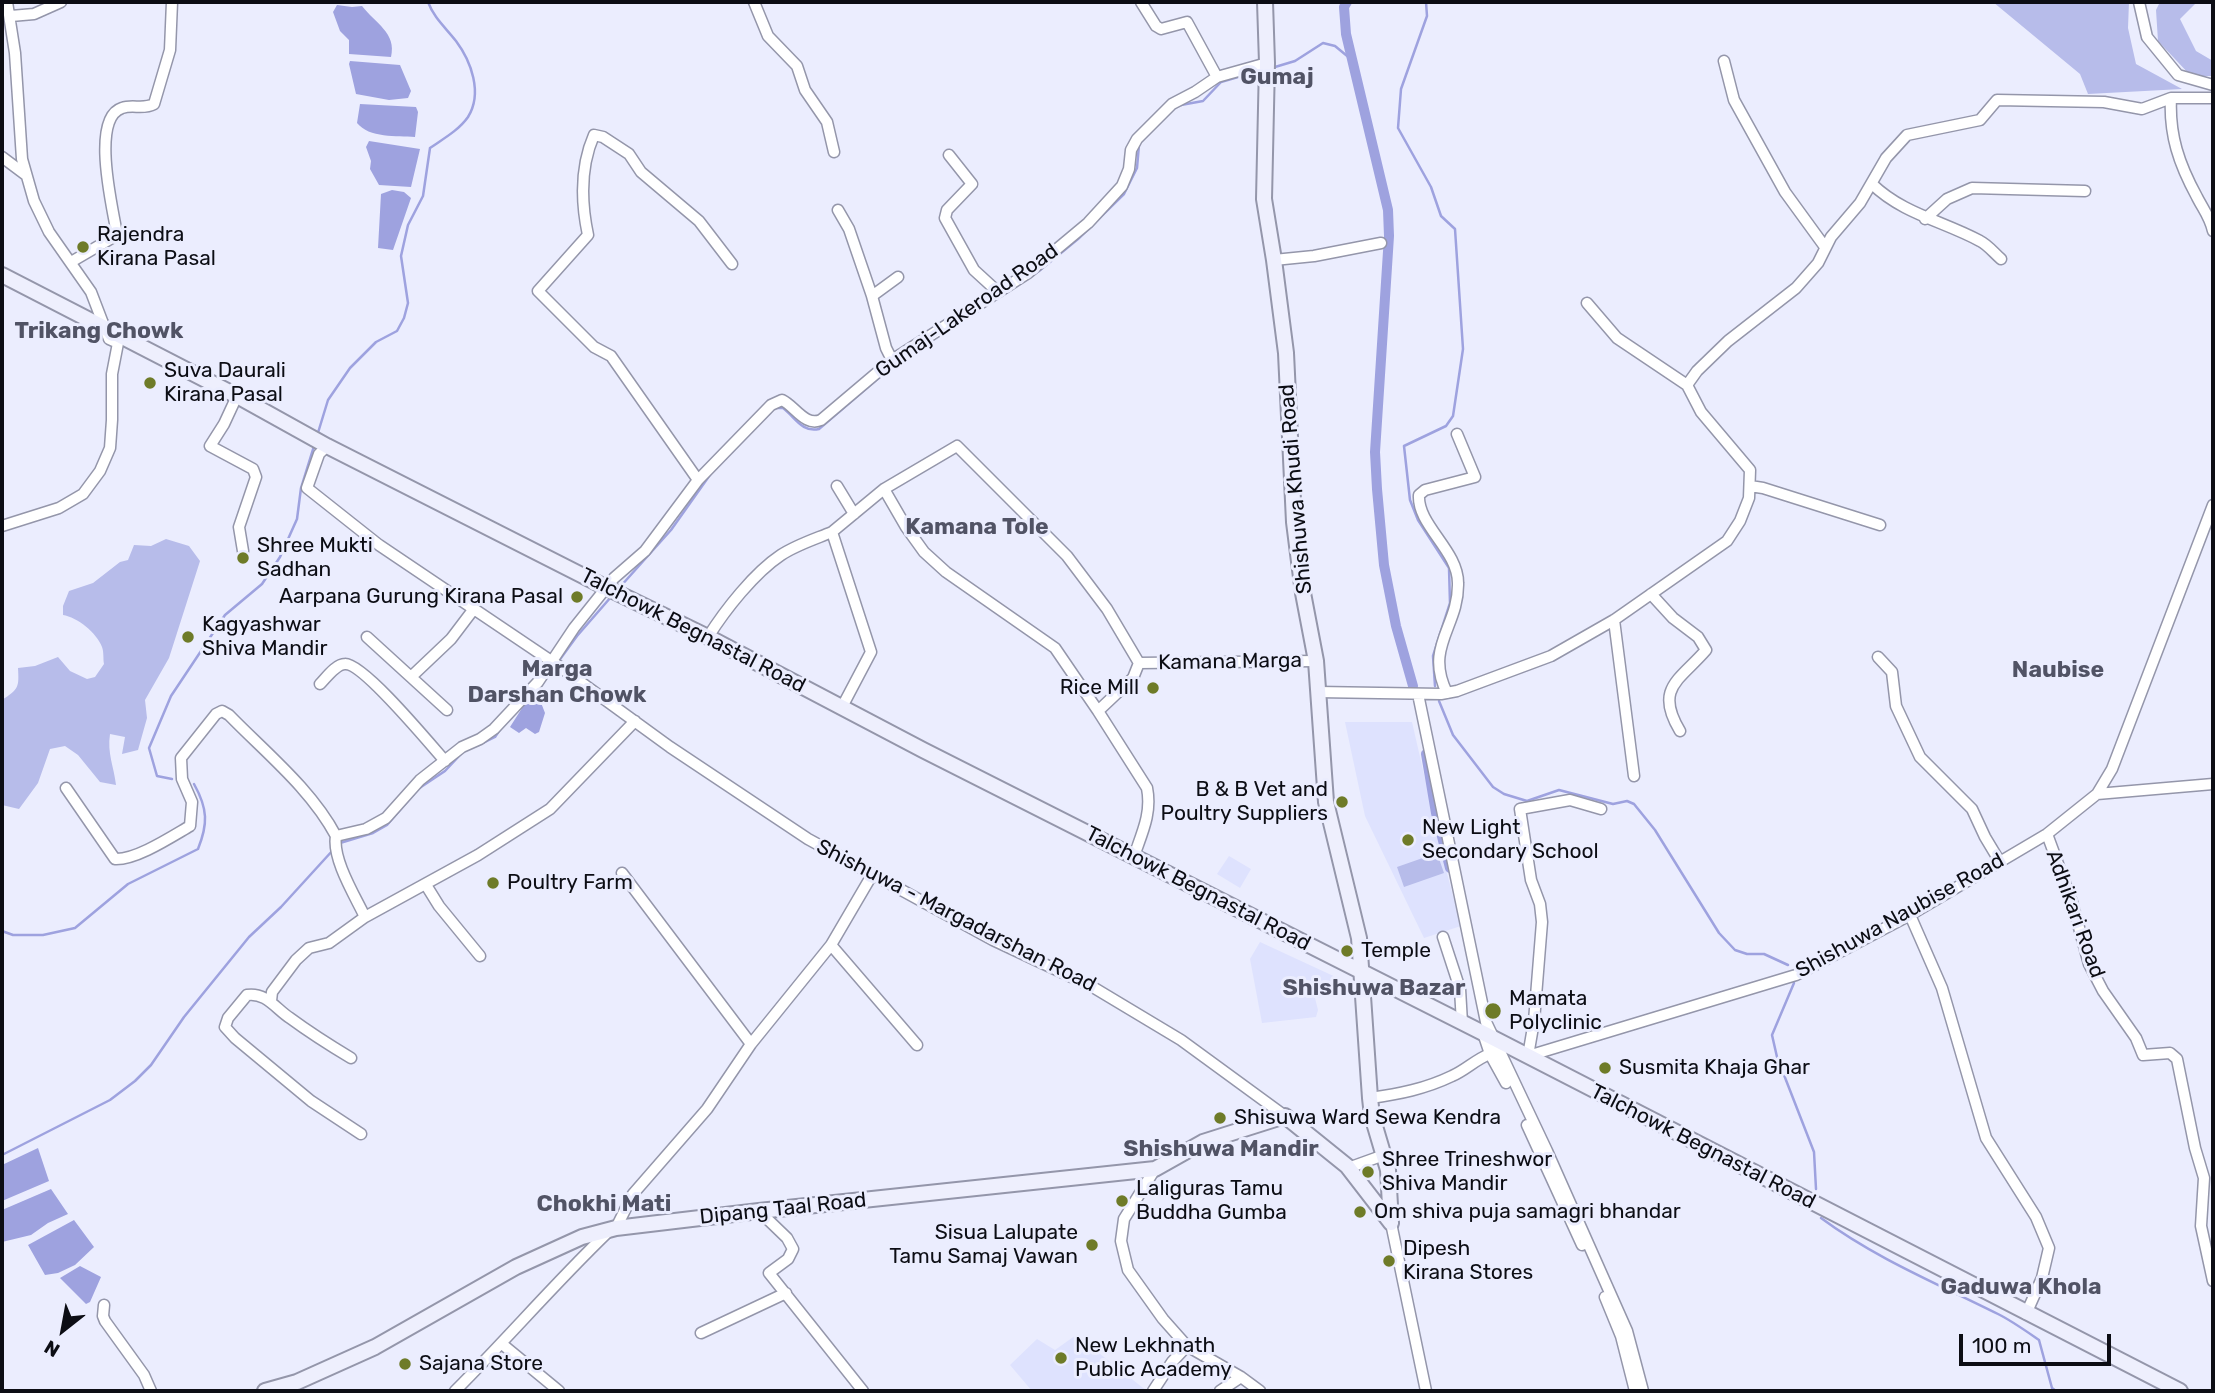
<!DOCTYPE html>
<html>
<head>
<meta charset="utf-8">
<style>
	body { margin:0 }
	#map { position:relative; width:2215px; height:1393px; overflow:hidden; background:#ebedfe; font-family:Rubik,sans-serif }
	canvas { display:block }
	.frame { position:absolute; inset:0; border:4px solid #0c0d14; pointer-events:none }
	.north { position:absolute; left:28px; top:1295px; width:70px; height:70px; -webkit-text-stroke:5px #ebedfe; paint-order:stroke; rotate:211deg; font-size:19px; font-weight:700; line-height:28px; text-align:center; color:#0c0d14 }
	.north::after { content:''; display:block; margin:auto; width:24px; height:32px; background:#0c0d14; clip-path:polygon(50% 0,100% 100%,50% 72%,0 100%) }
	.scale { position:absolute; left:1959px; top:1334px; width:152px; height:32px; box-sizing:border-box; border:4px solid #0c0d14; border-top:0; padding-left:9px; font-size:21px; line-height:24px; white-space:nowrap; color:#0c0d14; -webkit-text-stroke:5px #ebedfe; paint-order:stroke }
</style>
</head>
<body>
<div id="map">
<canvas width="2215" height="1393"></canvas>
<div class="frame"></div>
<div class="north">N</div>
<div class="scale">100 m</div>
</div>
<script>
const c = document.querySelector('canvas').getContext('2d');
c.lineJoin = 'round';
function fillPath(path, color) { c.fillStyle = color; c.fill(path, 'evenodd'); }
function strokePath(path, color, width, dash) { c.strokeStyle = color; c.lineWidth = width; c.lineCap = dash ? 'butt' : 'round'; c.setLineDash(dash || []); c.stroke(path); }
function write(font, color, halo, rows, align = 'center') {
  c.font = font + ' Rubik,sans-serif'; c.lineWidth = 6; c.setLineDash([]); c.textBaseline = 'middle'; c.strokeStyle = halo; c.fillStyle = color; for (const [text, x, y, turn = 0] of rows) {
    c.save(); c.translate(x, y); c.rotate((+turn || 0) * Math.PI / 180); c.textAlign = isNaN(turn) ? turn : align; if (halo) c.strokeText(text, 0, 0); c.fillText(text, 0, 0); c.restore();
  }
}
fillPath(new Path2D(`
	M1345,722H1412L1445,866L1461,926L1424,938L1365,816Z
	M1229,856L1251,869L1240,888L1217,874Z
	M1260,942L1340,979L1331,996L1315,998L1318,1010L1316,1017L1262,1023L1250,959Z
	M1076,1335L1147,1391H1032L1010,1365L1037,1339L1055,1350Z`), '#dee2fe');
fillPath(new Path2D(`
	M1993,2H2129L2128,28L2136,64L2182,89L2088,94L2080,74Z
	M2160,2H2197L2180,19L2196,51L2213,61V76H2191L2158,41L2156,10Z
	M166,539L189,546L200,561L169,658L145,700L147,718L138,750L122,754L125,737L110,734C107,753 114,767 116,785L100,782L78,755L65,746L50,749L38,783L19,809L2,805V700C19,689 19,687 18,668L35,666L58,657L70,671L87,679L95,677L104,664C103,659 104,652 102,647C97,633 77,617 63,615V606L69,591L93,583L120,562L128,560L134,545L151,546Z
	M1437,853L1444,873L1404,887L1397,867Z`), '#b7bcea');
fillPath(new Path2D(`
	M337,5L352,7L362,6C375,23 397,33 391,57L349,54V40L340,31L333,12Z
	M350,61L400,65L411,91L408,98L389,100L356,94L349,64Z
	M360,104L416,107L418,112L415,137C397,136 369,138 357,123Z
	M369,141L420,149L411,187L379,185L370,169L371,161L366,147Z
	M392,190L404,192L411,198L393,250L378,248L381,194Z
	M533,698L540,700L545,713L539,732L535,734L526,728L519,733L510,727L524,705Z
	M38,1148L49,1181L2,1201V1165Z
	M51,1189L68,1214L48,1223L31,1235L2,1242V1210Z
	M74,1220L94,1247L75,1265L58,1273L45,1275L28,1245Z
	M80,1266L101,1277L90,1302L86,1304L60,1278Z`), '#9ea2df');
strokePath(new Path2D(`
	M1426,2L1427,16L1401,89L1398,128L1431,187L1441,216L1455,229L1463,349L1453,416L1446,426L1404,446L1410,500L1418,520L1449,568L1450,603L1433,656L1435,686
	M1275,67L1295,61L1323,43L1335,46L1352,60
	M1181,105L1203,101L1221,82L1262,70
	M1000,297L1039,271L1078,239L1124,194L1137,168L1139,145
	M776,408H783C795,417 802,433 819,429L896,363L926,344
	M317,436L328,400L350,368L376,342L397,331L404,318L408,303L401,256L408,225L423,196L430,148C443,139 459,130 468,117C483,93 471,61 456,41C445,27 434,18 428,2
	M620,587L671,530L712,472
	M558,662L577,636L611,597
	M1439,701L1453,735L1493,787L1504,794L1527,801L1559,790L1613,804L1627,801L1634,804L1655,830L1719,933L1735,950L1747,954H1764L1788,965
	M479,745L495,737L503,725
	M172,779L157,776L149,748L171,696L225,615L262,584L280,557L297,519L301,488L314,446
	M418,789L445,771L461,754
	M340,843L373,833L387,825L414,794
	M2,931L13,935H43L75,928L128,884L198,849C208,824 208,809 194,784
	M1794,983L1772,1035L1777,1057L1814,1152L1816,1189
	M2,1155L110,1100L135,1081L151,1065L184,1017L249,937L281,907L333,850
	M1821,1218C1875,1258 1938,1284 1998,1314C2012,1321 2026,1331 2039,1340L2052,1388L2056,1391`), '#9ea2df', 2.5);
strokePath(new Path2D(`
	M1347,2L1344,7L1346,34L1388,210L1389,236L1375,452L1377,489L1384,565L1396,626L1413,686
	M1426,754L1436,813L1450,868`), '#9ea2df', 10);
const street = new Path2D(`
	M754,2L768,36L797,66L805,90L827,122L834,152
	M1141,2L1156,26L1161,29L1187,22L1217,77
	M2139,2L2147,37L2178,75L2213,85
	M11,16L34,14L61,2
	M1724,61L1734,100L1785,192L1825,247
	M2171,98C2169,135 2179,164 2197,197C2203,209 2210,217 2213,231
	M949,155L972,184L947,210L945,218L974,270L998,292
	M2,157L26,175
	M1872,184C1903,214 1943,221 1980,241C1988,245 1994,253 2001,259
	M838,210L849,229L872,296
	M1925,219L1947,199L1972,188L2085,191
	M1274,260L1314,256L1381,243
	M71,262L112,238L116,229C112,205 91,118 122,108C133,104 143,110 154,104L170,50L172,2
	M1587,303L1617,338L1687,385
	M892,360L886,348L872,296L898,277
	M1687,385L1697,371L1728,341L1796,288L1818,263L1831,237L1860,203L1886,158L1907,135L1980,120L1997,100L2104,102L2142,109L2171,98H2213
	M237,396L224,424L210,446L253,469L256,477L239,527L243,551
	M327,446L319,454L307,488L379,545L560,667L670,747L808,839L993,940L1091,986L1181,1040L1285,1116
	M698,480L611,356L594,347L538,291L588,235C581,202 580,167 594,135L603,137L629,154L641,172L699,221L732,264
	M837,486L854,514
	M1750,486L1763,488L1880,525
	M884,489L906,527L924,552L946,572L1055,648L1098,711L1147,788C1152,813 1142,833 1134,856
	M2,526L59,508L83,494L100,471L110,448L112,420V374L118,343L109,339L91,292L49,232L34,201L22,159L15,53L7,2
	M1651,594L1673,618L1698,637L1706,650C1680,680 1654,688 1680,731
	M1614,620L1634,776
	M367,637L447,710
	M708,637C725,610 754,573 781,555C796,545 815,539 832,532
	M1878,657L1892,672L1896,706L1920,757L1972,809L1985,837L2000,862
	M412,676L451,639L473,610
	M320,684C326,678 336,664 345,664C363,663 430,744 445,761
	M1318,692L1441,694L1457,691L1551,656L1614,620L1727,541L1740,521L1749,498L1750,470L1701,412L1687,385
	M1447,693C1424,646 1459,627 1458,583C1458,550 1417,525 1419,495L1425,490L1475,477L1457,434
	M1418,694L1486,1022L1547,1151L1627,1331L1643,1391
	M842,707L871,652L832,532L884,489L957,446L1067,556L1107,609L1139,663L1316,661
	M1098,711L1133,678L1139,663
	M66,788L115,859C136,860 171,837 190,826L192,802L182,779L181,758L216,714L222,711L229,715C266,753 311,789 336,836C332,859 355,896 365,917
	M2097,794L2213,784
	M1601,809L1570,800L1520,809L1531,880L1540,904L1542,922L1534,1021L1528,1056L1796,975L1910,915L2047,834L2097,794L2112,769L2213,505
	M2047,834L2072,902L2089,964L2103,991L2136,1038L2143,1055L2170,1053L2177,1059L2195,1148L2204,1178L2201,1226L2213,1281
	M336,836L366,829L386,818L420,780L462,747L480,739L494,729L538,682L574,628L614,578L645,551L698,480L771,405L782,400C795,406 805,427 821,420L892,360L1028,273L1088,223L1122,186L1129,169L1131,150L1137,139L1172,104L1195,92L1217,77L1267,63
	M622,873L751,1044
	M426,885L439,906L480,956
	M1910,915L1942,988L1986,1138L2036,1217L2049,1248L2042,1278L2026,1314
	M1443,937L1460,989L1462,1023
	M831,945L917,1045
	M271,1001L272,992L296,960L309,948L329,943L365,917L478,855L550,809L635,721
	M1483,1033L1490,1054L1506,1083
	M351,1058C331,1046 309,1032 290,1018C276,1009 266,992 247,995L228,1018L225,1027L235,1038L311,1101L361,1134
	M1370,1098C1399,1094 1425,1089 1452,1076C1466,1070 1476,1059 1490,1054
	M1527,1125L1582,1245
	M1348,1168L1384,1155
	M1155,1169L1124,1219L1121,1241L1128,1270L1163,1319L1187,1346L1241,1377L1260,1391
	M759,1211L787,1238L793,1249L788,1259L769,1273L863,1391
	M1391,1223L1426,1391
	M616,1228L633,1194L707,1109L751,1044L831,945L872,875
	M1605,1297L1621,1336L1635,1391
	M104,1305L103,1316L105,1321L144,1375L151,1391
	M701,1333L786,1293
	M502,1344L559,1391
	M455,1391C507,1339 555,1283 608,1232
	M1153,1391L1172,1362L1187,1346
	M1220,1391L1241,1377`);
const secondary = new Path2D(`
	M1265,2L1267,63L1264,199L1274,260L1286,353L1294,522L1303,593L1316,661L1326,802L1359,938L1370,1098L1372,1116L1388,1170L1391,1223
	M2,275L237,396L327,446L607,588L708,637L923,750L1491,1037L2180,1391
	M265,1391L297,1382L375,1347L516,1267L582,1237L616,1228L759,1211L1155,1169L1203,1142L1285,1116L1347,1166L1391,1223`);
strokePath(street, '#9496aa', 13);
strokePath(secondary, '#9496aa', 18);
strokePath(street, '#fff', 10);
strokePath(secondary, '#eeeffd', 14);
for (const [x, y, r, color] of [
	[83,247,7,"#6e7b28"],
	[150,383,7,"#6e7b28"],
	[243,558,7,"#6e7b28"],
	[577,597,7,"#6e7b28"],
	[188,637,7,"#6e7b28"],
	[1153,688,7,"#6e7b28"],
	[1342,802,7,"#6e7b28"],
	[1408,840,7,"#6e7b28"],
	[493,883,7,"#6e7b28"],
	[1347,951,7,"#6e7b28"],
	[1493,1011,9,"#6e7b28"],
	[1605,1068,7,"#6e7b28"],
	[1220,1118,7,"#6e7b28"],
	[1368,1172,7,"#6e7b28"],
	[1122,1201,7,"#6e7b28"],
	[1360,1212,7,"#6e7b28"],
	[1092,1245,7,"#6e7b28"],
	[1389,1261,7,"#6e7b28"],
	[1061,1358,7,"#6e7b28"],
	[405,1364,7,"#6e7b28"]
]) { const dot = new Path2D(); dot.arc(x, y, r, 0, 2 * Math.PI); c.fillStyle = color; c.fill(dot); strokePath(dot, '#ebedfe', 2.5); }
write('21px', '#0c0d14', '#ebedfe', [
	["Rajendra",97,235],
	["Kirana Pasal",97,259],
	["Suva Daurali",164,371],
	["Kirana Pasal",164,395],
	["Shree Mukti",257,546],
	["Sadhan",257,570],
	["Aarpana Gurung Kirana Pasal",563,597,"right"],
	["Kagyashwar",202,625],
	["Shiva Mandir",202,649],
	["Rice Mill",1139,688,"right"],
	["B & B Vet and",1328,790,"right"],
	["Poultry Suppliers",1328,814,"right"],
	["New Light",1422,828],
	["Secondary School",1422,852],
	["Poultry Farm",507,883],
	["Temple",1361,951],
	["Mamata",1509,999],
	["Polyclinic",1509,1023],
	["Susmita Khaja Ghar",1619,1068],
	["Shisuwa Ward Sewa Kendra",1234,1118],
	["Shree Trineshwor",1382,1160],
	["Shiva Mandir",1382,1184],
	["Laliguras Tamu",1136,1189],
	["Buddha Gumba",1136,1213],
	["Om shiva puja samagri bhandar",1374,1212],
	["Sisua Lalupate",1078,1233,"right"],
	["Tamu Samaj Vawan",1078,1257,"right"],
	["Dipesh",1403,1249],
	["Kirana Stores",1403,1273],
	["New Lekhnath",1075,1346],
	["Public Academy",1075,1370],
	["Sajana Store",419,1364]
], 'left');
write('21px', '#0c0d14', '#ebedfe', [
	["Gumaj-Lakeroad Road",967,311,-35],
	["Shishuwa Khudi Road",1296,489,-95],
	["Talchowk Begnastal Road",693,631,27],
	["Kamana Marga",1230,662,-1],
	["Talchowk Begnastal Road",1198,889,27],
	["Adhikari Road",2075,914,70],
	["Shishuwa - Margadarshan Road",956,916,27],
	["Shishuwa Naubise Road",1900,916,-29],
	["Talchowk Begnastal Road",1703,1147,27],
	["Dipang Taal Road",783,1209,-6]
]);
write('bold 23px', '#515365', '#ebedfe', [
	["Gumaj",1277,77],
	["Trikang Chowk",99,331],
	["Kamana Tole",977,527],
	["Marga",557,669],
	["Darshan Chowk",557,695],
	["Naubise",2058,670],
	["Shishuwa Bazar",1374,988],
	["Shishuwa Mandir",1221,1149],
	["Chokhi Mati",604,1204],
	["Gaduwa Khola",2021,1287]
]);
</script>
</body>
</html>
